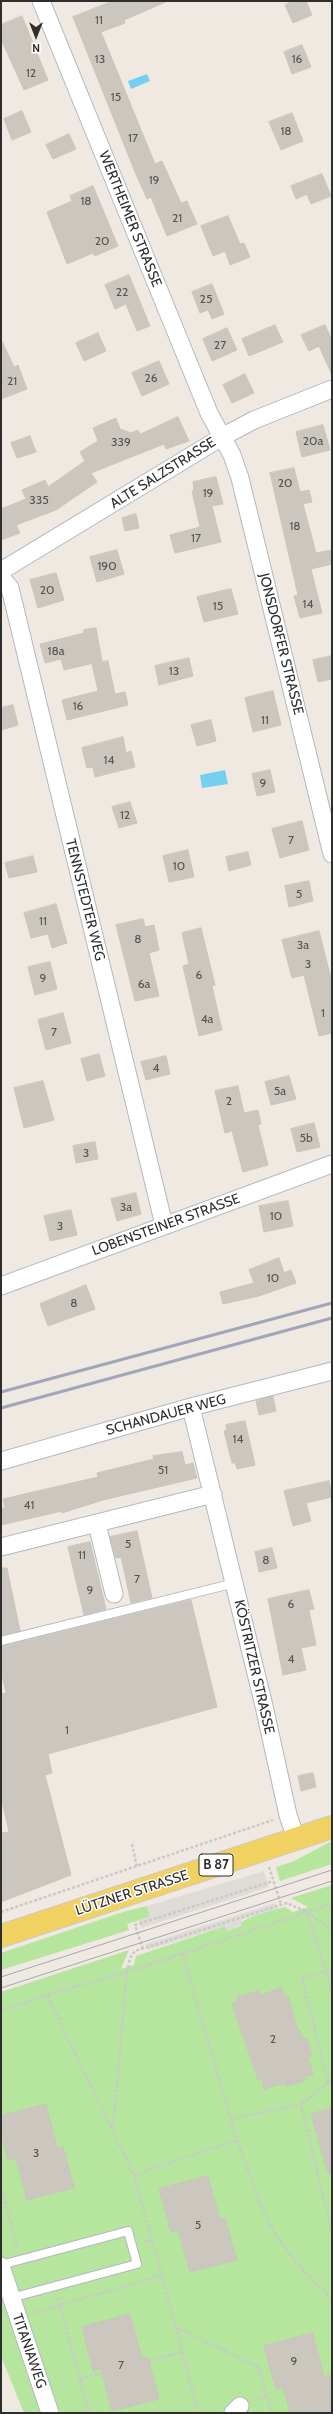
<!DOCTYPE html>
<html>
<head>
<meta charset="utf-8">
<style>
	body { margin:0 }
	#map { position:relative; width:333px; height:2414px; overflow:hidden; background:#efe9e1; font-family:Cabin,sans-serif }
	canvas { display:block }
	.frame { position:absolute; inset:0; border:2px solid #2e2e2e; pointer-events:none }
	.north { position:absolute; left:16px; top:16px; width:40px; height:40px; -webkit-text-stroke:3px #fff; paint-order:stroke; rotate:180deg; font-size:11px; font-weight:700; line-height:16px; text-align:center; color:#2e2e2e }
	.north::after { content:''; display:block; margin:auto; width:14px; height:18px; background:#2e2e2e; clip-path:polygon(50% 0,100% 100%,50% 72%,0 100%) }
</style>
</head>
<body>
<div id="map">
<canvas width="333" height="2414"></canvas>
<div class="frame"></div>
<div class="north">N</div>
</div>
<script>
const c = document.querySelector('canvas').getContext('2d');
c.lineJoin = 'round';
function fillPath(path, color) { c.fillStyle = color; c.fill(path, 'evenodd'); }
function strokePath(path, color, width, dash) { c.strokeStyle = color; c.lineWidth = width; c.lineCap = dash ? 'butt' : 'round'; c.setLineDash(dash || []); c.stroke(path); }
function write(font, color, halo, rows, align = 'center') {
  c.font = font + ' Cabin,sans-serif'; c.lineWidth = 3; c.setLineDash([]); c.textBaseline = 'middle'; c.strokeStyle = halo; c.fillStyle = color; for (const [text, x, y, turn = 0] of rows) {
    c.save(); c.translate(x, y); c.rotate((+turn || 0) * Math.PI / 180); c.textAlign = isNaN(turn) ? turn : align; if (halo) c.strokeText(text, 0, 0); c.fillText(text, 0, 0); c.restore();
  }
}
fillPath(new Path2D(`
	M332,1841V1864L280,1881L276,1867L294,1861Z
	M332,1885V2413H24L1,2356V1992L129,1950L121,1969L134,1965L136,1956L225,1926L227,1931C244,1918 264,1912 285,1907L293,1912L308,1907L291,1898Z
	M147,1906L150,1917L127,1924L129,1930L1,1970V1953L126,1911Z`), '#b6e59e');
fillPath(new Path2D(`
	M264,1871L269,1887L141,1928L139,1920L150,1917L147,1906Z
	M275,1903L277,1909L241,1920L242,1926L227,1931L225,1926L148,1950L146,1944Z`), '#dfdcd8');
fillPath(new Path2D(`
	M147,74L150,81L131,89L128,81Z
	M225,770L228,784L202,788L200,775Z`), '#75cff0');
const building = new Path2D(`
	M113,1H168L124,20L125,23L101,32L155,164L162,161L181,203L187,201L197,224L167,236L151,197L147,199L135,172L73,17Z
	M293,1H306L312,15L293,23L285,5Z
	M22,16L48,80L24,90L1,39V25Z
	M302,45L311,67L292,74L284,52Z
	M22,111L31,132L12,140L4,119Z
	M292,113L303,141L281,150L269,122Z
	M69,134L76,149L53,159L46,145Z
	M322,174L331,196L311,204L307,194L296,199L291,186Z
	M93,186L118,246L95,256L93,253L67,264L47,212L72,201L70,196Z
	M228,216L240,244L244,243L250,257L230,265L225,251L213,256L201,226Z
	M129,275L150,326L137,331L126,304L115,309L105,285Z
	M212,284L224,314L212,319L208,310L200,313L192,292Z
	M275,325L283,342L249,356L242,339Z
	M325,325L332,340V375L319,346L309,351L301,335Z
	M227,328L237,350L212,361L203,339Z
	M98,333L106,351L84,361L76,343Z
	M1,339L14,367L18,365L27,389L1,399Z
	M159,361L169,384L142,396L132,373Z
	M245,374L254,393L232,403L223,385Z
	M178,417L189,441L166,449L164,444L91,473L97,482L56,510L16,525L20,533L1,540V509L26,499L22,490L45,480L48,487L85,461L80,452L98,441L93,428L116,418L120,429L131,433L138,430L140,434Z
	M323,425L330,450L302,457L296,432Z
	M30,436L36,452L17,458L11,443Z
	M294,468L300,492L309,490L312,502L303,504L316,553L332,550V564L311,569L322,613L300,618L294,596L298,595L270,473Z
	M216,477L223,504L212,506L221,542L175,553L170,535L200,527L192,491L194,490L193,482Z
	M136,514L139,528L125,531L122,518Z
	M117,550L124,574L97,582L90,557Z
	M56,573L64,600L38,608L30,580Z
	M231,589L238,614L204,622L197,597Z
	M96,628L102,661L64,670L61,659L45,663L40,644L84,633V630Z
	M332,656V679L318,682L313,660Z
	M189,658L193,676L159,685L155,666Z
	M108,661L115,694L125,692L128,705L67,720L62,700L98,691L92,664Z
	M273,691L281,725L253,732L245,698Z
	M13,705L18,725L1,730V708Z
	M211,720L216,741L197,746L191,725Z
	M123,737L126,753L131,751L135,767L95,777L93,767L87,768L82,748Z
	M270,770L275,792L257,796L252,774Z
	M130,802L137,823L119,828L112,807Z
	M302,821L309,850L280,858L272,829Z
	M188,850L194,877L169,882L163,856Z
	M248,852L251,865L229,871L226,857Z
	M33,856L37,872L9,878L5,863Z
	M309,881L313,901L289,907L285,886Z
	M56,904L67,943L52,948L48,934L31,938L24,913Z
	M143,919L145,927L154,925L159,950L149,953L159,996L135,1001L116,925Z
	M201,928L215,985L212,986L222,1030L199,1036L183,966L189,964L182,933Z
	M319,931L332,982V1033L319,1036L304,975L292,978L282,940Z
	M50,962L57,989L35,995L28,967Z
	M63,1013L71,1043L46,1050L38,1020Z
	M99,1054L105,1076L87,1081L81,1059Z
	M166,1056L170,1074L146,1080L141,1062Z
	M289,1076L296,1099L271,1105L265,1082Z
	M43,1081L54,1120L24,1128L14,1088Z
	M238,1086L244,1113L258,1110L261,1124L258,1125L268,1165L243,1172L232,1131L225,1133L215,1091Z
	M314,1123L320,1147L297,1152L291,1129Z
	M95,1142L98,1159L76,1163L73,1146Z
	M136,1193L141,1214L117,1221L111,1199Z
	M288,1201L293,1226L264,1232L259,1206Z
	M71,1210L77,1235L50,1241L44,1216Z
	M279,1258L284,1273L291,1270L296,1283L259,1296L223,1304L220,1292L254,1283L249,1270Z
	M86,1285L95,1309L48,1326L40,1304Z
	M273,1396L276,1411L259,1415L256,1401Z
	M245,1421L255,1465L237,1469L235,1463H232L224,1431L227,1430L226,1425Z
	M182,1452L185,1465L193,1463L197,1478L103,1500L62,1513V1511L1,1525V1509L5,1508L3,1499L98,1477L97,1473L154,1459L153,1456Z
	M329,1481L332,1497L306,1503L311,1521L293,1526L284,1491Z
	M137,1531L152,1598L131,1603L121,1557L116,1558L110,1537Z
	M90,1542L106,1609L84,1615L68,1547Z
	M272,1548L277,1568L259,1572L255,1552Z
	M1,1568H7L20,1631L1,1635Z
	M309,1590L314,1609L309,1610L316,1645L301,1648L306,1670L283,1675L268,1599Z
	M191,1600L217,1707L48,1754L52,1773L45,1775L71,1875L1,1902V1833L9,1832L1,1797V1694L6,1693L1,1671V1646Z
	M313,1773L316,1787L301,1791L298,1776Z
	M282,1988L284,1997L288,1996L298,2031L300,2030L303,2039L307,2038L312,2056L308,2057L313,2074L304,2077L305,2081L286,2086L285,2083L264,2089L262,2079L258,2080L232,2003L238,2001L237,1997L259,1991L260,1995Z
	M46,2104L57,2148L63,2146L74,2188L27,2200L16,2158L8,2160L1,2132V2116Z
	M332,2108V2173L328,2174L311,2114Z
	M208,2176L220,2220L225,2218L237,2260L190,2272L178,2230L171,2232L159,2189Z
	M130,2314L142,2358L148,2357L159,2399L112,2411L101,2369L93,2371L82,2327Z
	M313,2333L324,2377L332,2375V2413H290L283,2387L276,2389L264,2346Z`);
fillPath(building, '#cbc7bf');
strokePath(building, '#cbc5ba', 1);
const service = new Path2D(`
	M1,1641L235,1583
	M1,2265L128,2231L137,2264L11,2298`);
const minor = new Path2D(`
	M41,1L209,413L232,455L240,478L332,854
	M1,571L222,437L254,420L332,389
	M1,577L10,588L164,1225
	M1,1286L332,1164
	M191,1407L264,1706L288,1815L296,1839
	M1,1461L191,1407L332,1371
	M97,1524L114,1594
	M1,1547L213,1494
	M1,2266L50,2413
	M233,2413L240,2406`);
const primary = new Path2D(`
	M1,1936L332,1827`);
strokePath(service, '#b4b7c1', 10);
strokePath(minor, '#b4b7c1', 19);
strokePath(primary, '#c9c9c9', 24);
strokePath(new Path2D(`
	M132,1844L137,1868
	M269,1867L281,1904
	M1,1912L273,1820
	M307,1912L332,1991
	M143,1949L135,1925L273,1881
	M182,1953L237,2140L259,2201L274,2232L294,2260L332,2299
	M47,1995L134,2175
	M1,2011L47,1995L127,1972L332,1904
	M332,2080L301,2104L332,2233
	M328,2081L302,1978L332,1969
	M231,2119L301,2104
	M113,2127L127,1972L130,1958L135,1951L287,1903L307,1912L332,1930
	M237,2140L134,2175L176,2327L258,2367L272,2413
	M1,2187L18,2249
	M144,2242L153,2240
	M58,2298L89,2413
	M33,2313L163,2275
	M176,2327L198,2413
	M149,2361L182,2352
	M80,2379L102,2373
	M254,2400L267,2395`), '#c9c9c9', 2.5, [3, 2]);
strokePath(service, '#fff', 8);
strokePath(minor, '#fff', 17);
strokePath(primary, '#f2d163', 22);
strokePath(new Path2D(`
	M1,1977L332,1870
	M1,1988L332,1881`), '#a3a6b8', 1);
strokePath(new Path2D(`
	M1,1392L332,1303
	M1,1408L332,1318`), '#a3a6b8', 3);
write('12px', '#555452', null, [
	["11",99,20],
	["13",100,59],
	["16",297,59],
	["12",31,73],
	["15",116,97],
	["18",286,131],
	["17",133,138],
	["19",154,180],
	["18",86,201],
	["21",177,218],
	["20",102,241],
	["22",122,292],
	["25",206,299],
	["27",220,345],
	["26",151,378],
	["21",12,381],
	["20a",313,441],
	["339",121,442],
	["20",285,483],
	["19",208,493],
	["335",39,500],
	["18",295,526],
	["17",196,538],
	["190",107,566],
	["20",47,590],
	["14",308,604],
	["15",218,606],
	["18a",56,651],
	["13",174,671],
	["16",78,706],
	["11",265,720],
	["14",109,760],
	["9",263,783],
	["12",125,815],
	["7",291,840],
	["10",179,866],
	["5",299,894],
	["11",43,921],
	["8",138,939],
	["3a",303,945],
	["3",308,964],
	["6",199,975],
	["9",43,978],
	["6a",144,984],
	["1",323,1013],
	["4a",207,1019],
	["7",54,1032],
	["4",156,1068],
	["5a",280,1091],
	["2",229,1101],
	["5b",306,1138],
	["3",86,1153],
	["3a",126,1207],
	["10",276,1216],
	["3",60,1226],
	["10",273,1278],
	["8",74,1303],
	["14",238,1439],
	["51",163,1470],
	["41",29,1505],
	["5",128,1544],
	["11",82,1555],
	["8",266,1560],
	["7",137,1579],
	["9",90,1590],
	["6",291,1604],
	["4",291,1659],
	["1",67,1730],
	["2",273,2039],
	["3",36,2153],
	["5",198,2225],
	["9",294,2361],
	["7",121,2365]
]);
for (const [x, y, w] of [
	[216,1865,34]
]) { const box = new Path2D(); box.roundRect(x - w / 2, y - 11, w, 22, 3); c.fillStyle = '#fff'; c.fill(box); strokePath(box, '#2e2e2e', 1); }
write('bold 13px', '#2e2e2e', null, [
	["B 87",216,1865]
]);
write('14px', '#2e2e2e', '#fff', [
	["WERTHEIMER STRASSE",130,219,68],
	["ALTE SALZSTRASSE",163,473,-32],
	["JONSDORFER STRASSE",281,644,76],
	["TENNSTEDTER WEG",85,900,76],
	["LOBENSTEINER STRASSE",166,1225,-20],
	["SCHANDAUER WEG",166,1415,-15],
	["KÖSTRITZER STRASSE",254,1667,77],
	["LÜTZNER STRASSE",132,1893,-18],
	["TITANIAWEG",29,2351,71]
]);
</script>
</body>
</html>
